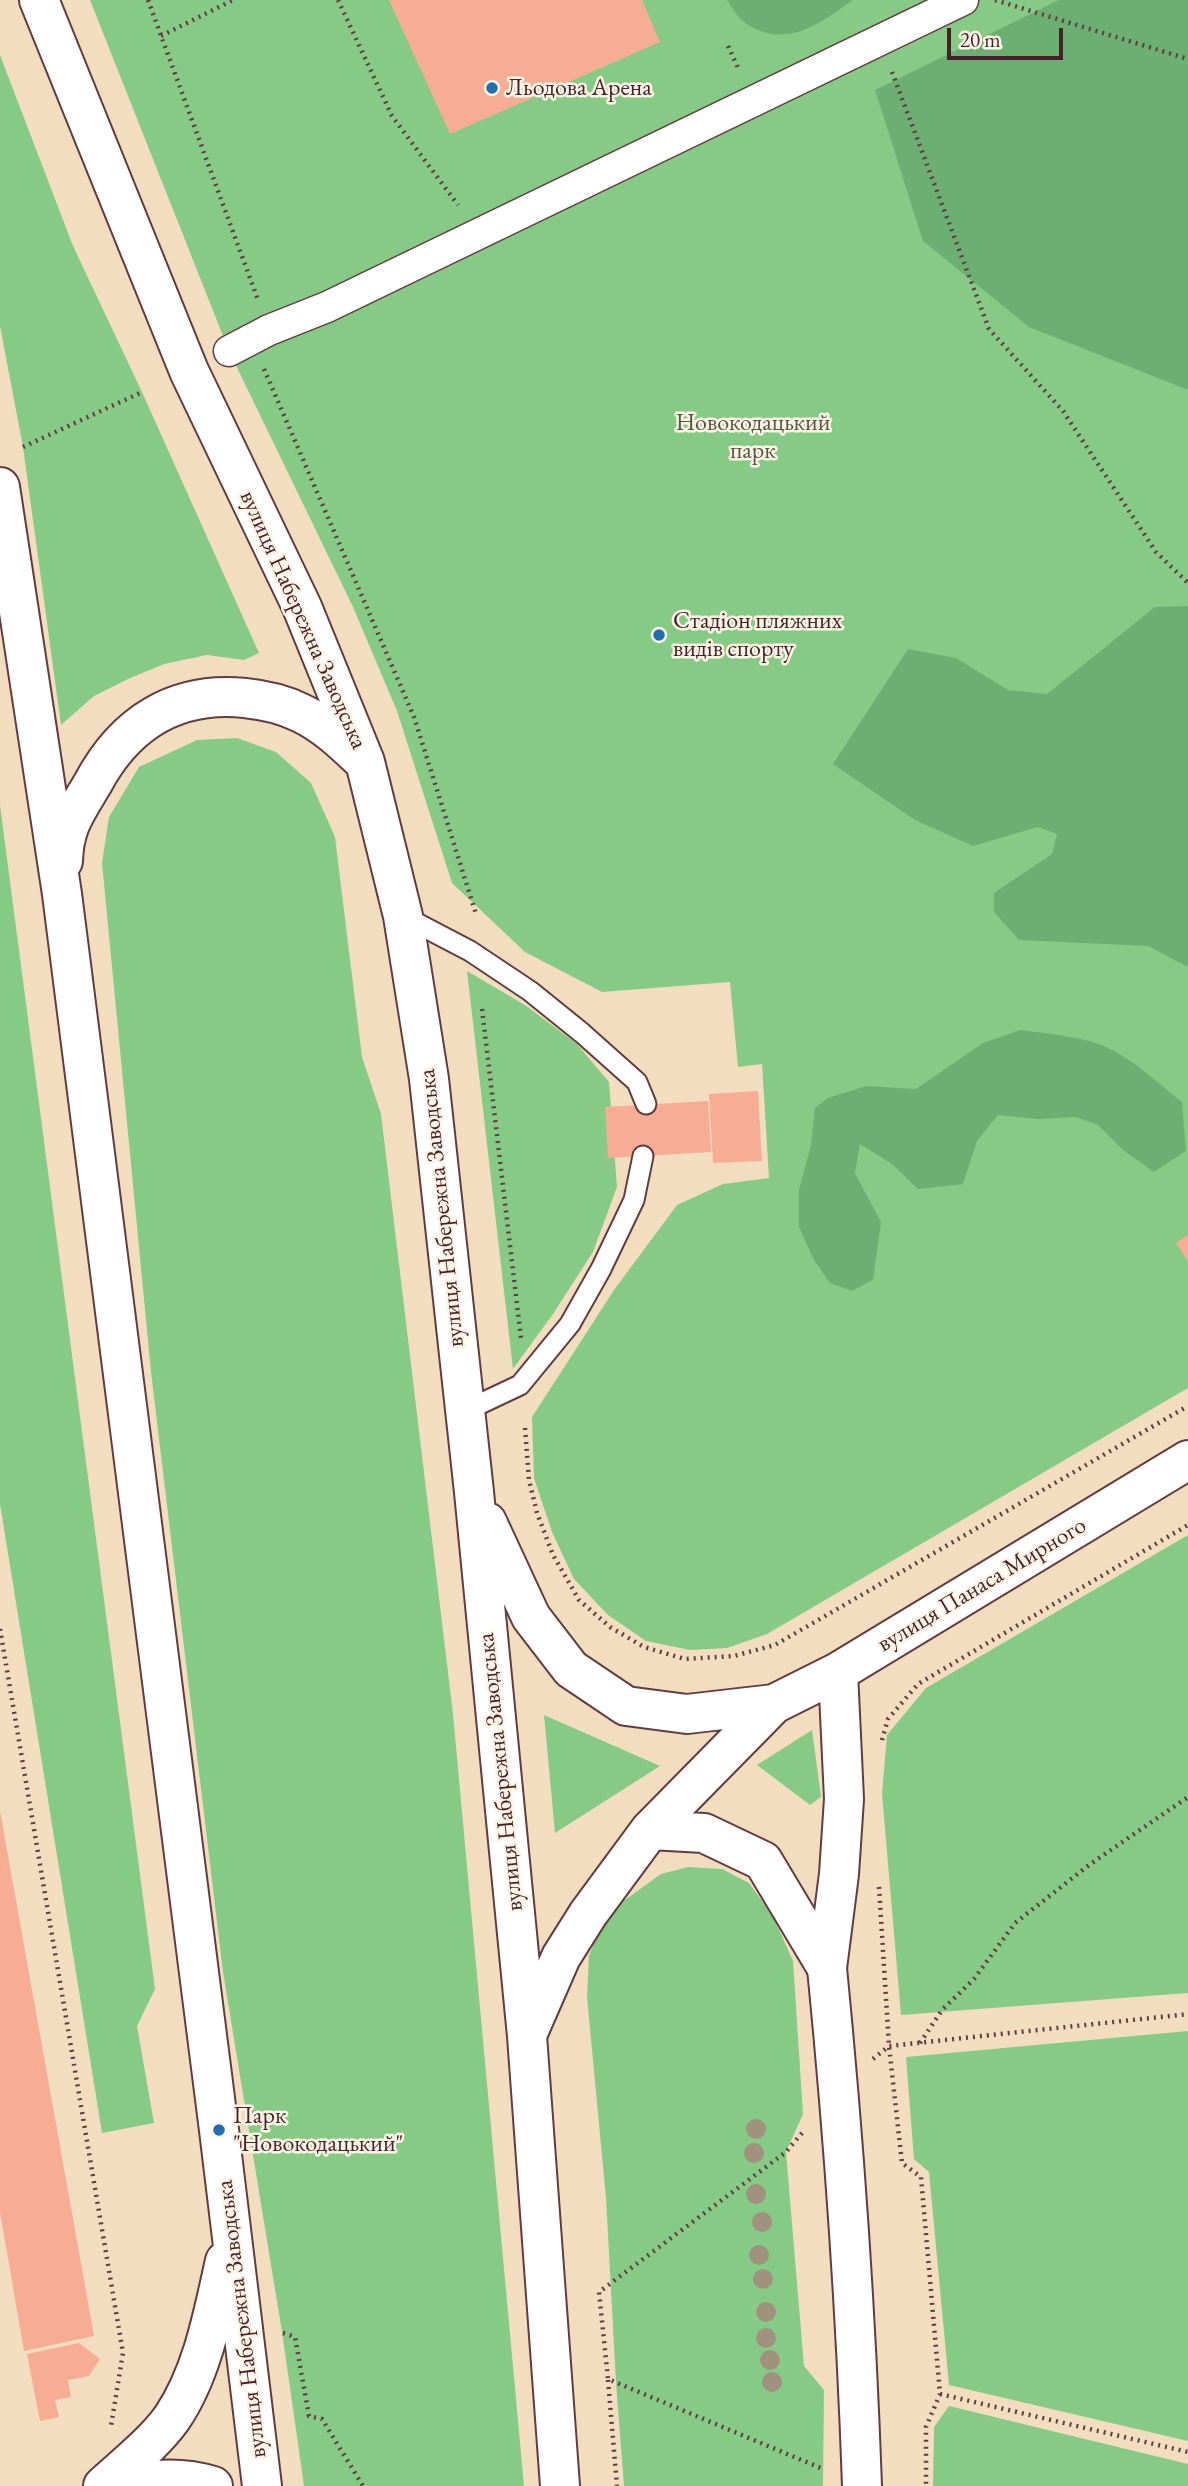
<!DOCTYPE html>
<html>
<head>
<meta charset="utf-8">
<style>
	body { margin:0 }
	#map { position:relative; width:1188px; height:2486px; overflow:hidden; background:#f2debf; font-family:"EB Garamond",serif }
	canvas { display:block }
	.scale { position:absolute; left:947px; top:28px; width:116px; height:32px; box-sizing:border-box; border:4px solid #4a1f2b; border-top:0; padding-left:9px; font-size:21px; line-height:24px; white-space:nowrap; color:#4a1f2b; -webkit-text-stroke:5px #fcf5e5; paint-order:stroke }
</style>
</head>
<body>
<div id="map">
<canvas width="1188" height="2486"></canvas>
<div class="scale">20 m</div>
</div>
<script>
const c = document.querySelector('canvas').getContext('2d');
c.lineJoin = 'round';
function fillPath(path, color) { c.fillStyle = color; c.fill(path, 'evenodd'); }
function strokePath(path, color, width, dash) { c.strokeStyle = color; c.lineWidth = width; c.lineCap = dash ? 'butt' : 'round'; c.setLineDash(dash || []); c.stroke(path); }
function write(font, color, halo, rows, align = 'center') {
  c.font = font + ' "EB Garamond",serif'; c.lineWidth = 5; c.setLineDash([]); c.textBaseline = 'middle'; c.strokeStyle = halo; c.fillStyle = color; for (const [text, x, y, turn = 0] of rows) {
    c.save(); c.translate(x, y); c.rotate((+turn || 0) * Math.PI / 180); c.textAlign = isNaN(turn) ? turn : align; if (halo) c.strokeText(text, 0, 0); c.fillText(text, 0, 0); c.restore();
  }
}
fillPath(new Path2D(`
	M90,0H1188V1388L767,1634L727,1648L690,1650L646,1641L608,1615L574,1579L552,1532L534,1478L532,1417L614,1290L677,1205L723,1184L769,1178L762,1064L738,1067L730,982L602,992L525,952L452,883L397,711L353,607L229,351Z
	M0,55L73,246L142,392L259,653L244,660L207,655L164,664L128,679L94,696L61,725L23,447L0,326Z
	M237,738L276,752L311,783L335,837L362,1057L381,1114L453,1714L524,2486H304L282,2332L223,1972L151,1372L102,863L109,817L139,767L197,740Z
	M0,805L155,1989L137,2026L154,2123L102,2133L0,1504Z
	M467,971L525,1005L577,1044L609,1082L617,1187L593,1252L553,1314L513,1369Z
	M1188,1535V1993L901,2015L882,1794L887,1735L926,1688Z
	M544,1715L660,1766L555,1833Z
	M812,1730L821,1797L810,1805L757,1765Z
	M688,1867L722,1869L749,1883L773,1916L793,1961L803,2114L786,2152L804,2366L824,2390L823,2486H624L616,2383L606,2198L587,1997L589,1956L601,1923L622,1902L661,1874Z
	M1188,2031V2441L949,2385L929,2172L914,2159L906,2057Z
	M949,2406L1188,2464V2486H933L934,2427Z`), '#86cb85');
fillPath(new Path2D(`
	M727,0H853C819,24 785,51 744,22C737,17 732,7 727,0Z
	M1059,0H1188V390L1029,327L923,241L875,90Z
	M1188,606V967L1148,946L1019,940L994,912V893L1052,854L1057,834L1038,827L973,846L915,820L833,764L908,649L956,658L1008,690L1047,694L1155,607Z
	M1020,1030C1044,1033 1085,1037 1106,1047C1134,1060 1158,1083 1182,1102L1186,1151L1154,1172L1123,1150L1098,1125L1076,1117L1037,1119L998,1115L977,1141L963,1184L918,1189L892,1164L860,1144L855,1173L881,1222L873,1280L852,1291L830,1283L814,1260L799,1227V1190L811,1145L815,1108L828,1098L866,1086L916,1089L983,1043Z`), '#6caf72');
fillPath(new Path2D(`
	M389,0H642L660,42L450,134Z
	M758,1091L762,1161L713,1163L709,1094Z
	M708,1101L711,1152L608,1158L605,1107Z
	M1188,1235V1262L1176,1243Z
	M0,1811L94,2336L24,2351L0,2212Z
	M79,2343L100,2359L89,2376L68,2380L71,2397L55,2400L59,2417L40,2421L27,2354Z`), '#f6ad94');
const service = new Path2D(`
	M403,916L470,951L530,991L582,1033L637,1082L646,1104
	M465,1411L520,1385L570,1324L601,1269L634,1200L643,1156`);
const pedestrian = new Path2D(`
	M229,351L269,330L327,307L963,0`);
const minor = new Path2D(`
	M827,1968C844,2140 856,2313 862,2486`);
const secondary = new Path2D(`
	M39,0L189,371L302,607L365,762L403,916L429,1079L474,1492L527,2036L560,2486
	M0,487L62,894L219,2130L262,2486
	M63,861C64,826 76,812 93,783C125,723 176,691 245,698C265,700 283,704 301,713C324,724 342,741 360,758
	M487,1522L531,1617L571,1669L626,1706L687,1714L774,1704
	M650,1830L704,1833L763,1861L827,1968
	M827,1968L839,1874L844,1799L838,1672
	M527,2035L561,1957L588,1914L650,1830L774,1704L838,1672L1188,1460
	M103,2486C126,2465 154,2443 172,2418C203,2372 213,2314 225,2261
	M112,2486C148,2480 178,2475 213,2486`);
strokePath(service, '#633c41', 23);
strokePath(pedestrian, '#633c41', 33);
strokePath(minor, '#633c41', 42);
strokePath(secondary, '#633c41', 42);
strokePath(new Path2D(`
	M148,0L258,300
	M338,0L392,116L458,205
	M995,0L1188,59
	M161,36L233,0
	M728,46L739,70
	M892,72L989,329L1063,411L1156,552L1188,583
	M264,369L414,717L476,914
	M23,447L142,392
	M482,1009L521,1338
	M525,1428L529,1480L537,1513L553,1555L579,1600L610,1627L644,1647L685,1659L734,1656L775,1645L1188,1406
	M0,1629L123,2353L111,2426
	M882,1740L888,1719L918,1684L1188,1525
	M879,1887L889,2046L902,2163L921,2177L940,2394L926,2427V2486
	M920,2043L942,2010L974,1979L1015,1923L1089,1865L1188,1797
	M873,2059L889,2046L1188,2014
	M802,2133L786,2152L599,2292L608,2379L823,2469
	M283,2333L295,2337L309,2416L322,2419L363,2486
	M608,2380L617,2486
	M940,2394L1188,2452`), '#633c41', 4.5, [2, 5]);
strokePath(service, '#fff', 19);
strokePath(pedestrian, '#fff', 30);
strokePath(minor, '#fff', 38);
strokePath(secondary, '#fff', 38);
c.fillStyle = '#a0927c';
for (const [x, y] of [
	[756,2129],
	[754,2153],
	[756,2194],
	[762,2222],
	[759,2255],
	[763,2279],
	[766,2312],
	[766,2338],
	[770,2360],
	[772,2382]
]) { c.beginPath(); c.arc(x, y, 10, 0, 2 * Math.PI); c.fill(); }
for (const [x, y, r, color] of [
	[492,88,7,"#1f6fb2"],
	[659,635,7,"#1f6fb2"],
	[219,2130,7,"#1f6fb2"]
]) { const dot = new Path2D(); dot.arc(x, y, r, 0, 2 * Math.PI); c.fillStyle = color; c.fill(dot); strokePath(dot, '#fcf5e5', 2.5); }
write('24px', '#4a1f2b', '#fcf5e5', [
	["Льодова Арена",506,88],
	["Стадіон пляжних",673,621],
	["видів спорту",673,649],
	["Парк",233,2116],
	["\"Новокодацький\"",233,2144]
], 'left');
write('24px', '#5c5346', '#fcf5e5', [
	["Новокодацький",753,423],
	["парк",753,451]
]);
write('24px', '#4a1f2b', '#fcf5e5', [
	["вулиця Набережна Заводська",303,620,66],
	["вулиця Набережна Заводська",442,1208,-96],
	["вулиця Панаса Мирного",982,1585,-31],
	["вулиця Набережна Заводська",501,1772,-96],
	["вулиця Набережна Заводська",242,2319,-97]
]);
</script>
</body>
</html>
